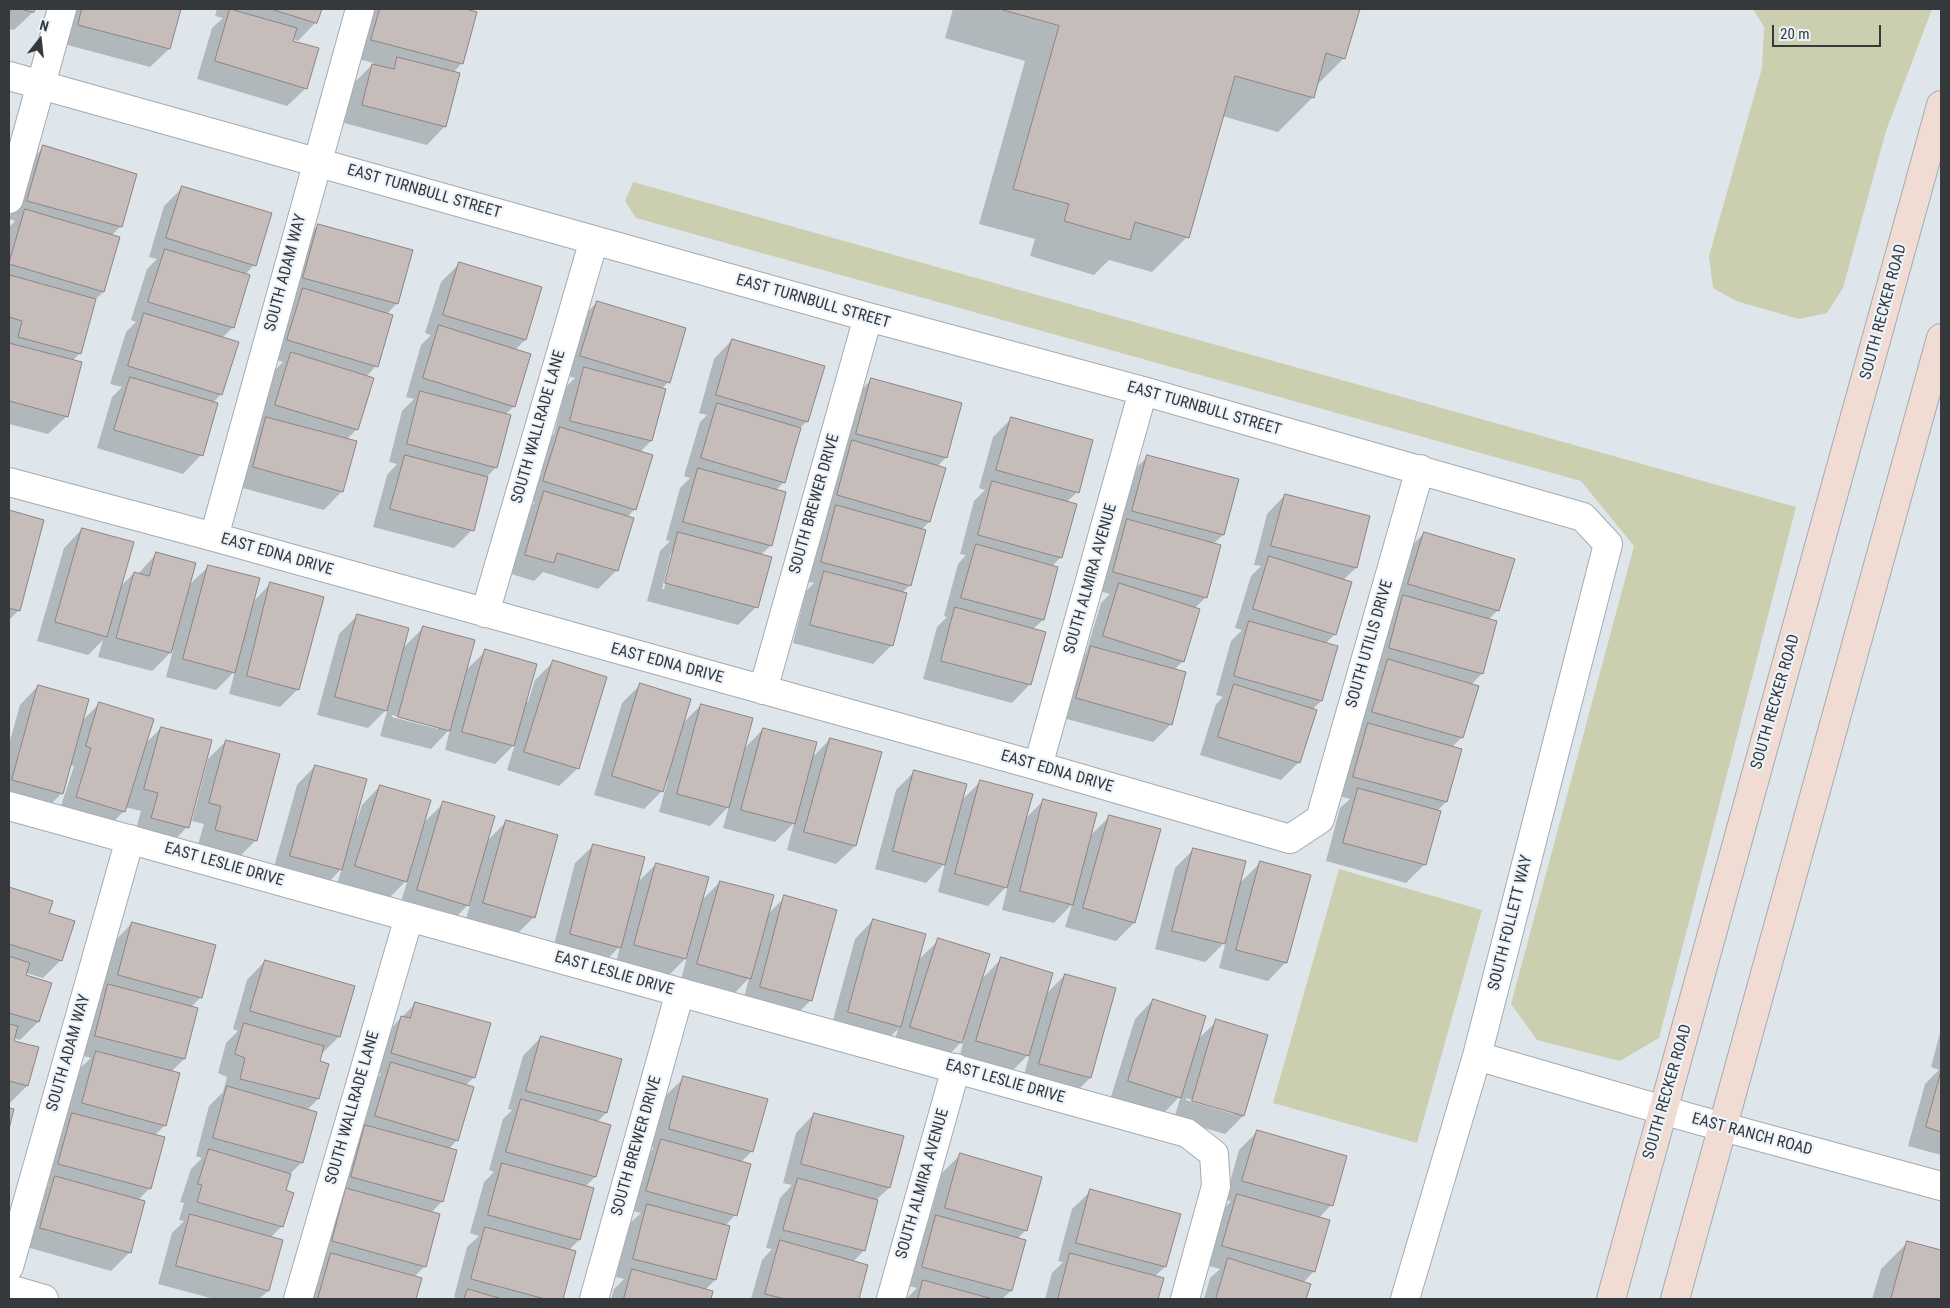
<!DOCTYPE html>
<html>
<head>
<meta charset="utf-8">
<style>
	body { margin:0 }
	#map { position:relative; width:1950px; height:1308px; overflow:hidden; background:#dee6ec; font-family:"Roboto Condensed",sans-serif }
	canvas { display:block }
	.frame { position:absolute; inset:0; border:10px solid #36393b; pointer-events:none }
	.north { position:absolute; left:15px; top:15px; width:50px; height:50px; -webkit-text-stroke:4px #ecf3fa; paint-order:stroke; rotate:16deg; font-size:14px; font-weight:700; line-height:20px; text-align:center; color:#36393b }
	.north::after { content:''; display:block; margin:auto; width:18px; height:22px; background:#36393b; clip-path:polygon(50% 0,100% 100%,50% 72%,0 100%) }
	.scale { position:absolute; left:1772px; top:25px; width:109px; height:22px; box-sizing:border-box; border:2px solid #36393b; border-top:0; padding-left:6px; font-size:15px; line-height:18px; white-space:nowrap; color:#36393b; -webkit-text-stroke:4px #ecf3fa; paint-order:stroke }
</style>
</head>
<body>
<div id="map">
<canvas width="1950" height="1308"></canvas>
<div class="frame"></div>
<div class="north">N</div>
<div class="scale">20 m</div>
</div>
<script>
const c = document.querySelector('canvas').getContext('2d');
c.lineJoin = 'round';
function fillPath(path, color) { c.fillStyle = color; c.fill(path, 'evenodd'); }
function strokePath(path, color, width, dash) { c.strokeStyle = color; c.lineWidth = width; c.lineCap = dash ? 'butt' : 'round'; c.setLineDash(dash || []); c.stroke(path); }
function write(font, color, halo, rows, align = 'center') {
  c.font = font + ' "Roboto Condensed",sans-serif'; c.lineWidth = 4.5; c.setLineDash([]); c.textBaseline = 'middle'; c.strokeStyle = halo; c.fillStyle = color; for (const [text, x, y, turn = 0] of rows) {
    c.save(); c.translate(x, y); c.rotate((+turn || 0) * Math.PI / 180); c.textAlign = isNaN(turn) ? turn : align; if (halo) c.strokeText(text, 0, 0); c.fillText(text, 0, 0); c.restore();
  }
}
fillPath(new Path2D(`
	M1753,9H1932L1886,131L1843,288L1827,313L1799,319L1736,301L1713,288L1709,256L1762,68L1764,27Z
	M633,182L1796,507L1659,1038L1620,1061L1537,1040L1511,1004L1634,546L1581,481L636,218L625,201Z
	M1339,869L1482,910L1417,1143L1273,1103Z`), '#cbcfb0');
fillPath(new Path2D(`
	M9,9H33V12L14,30L9,29Z
	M70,9H179L169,49L150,67L60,43Z
	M217,9H320L316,22L298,41L293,39L292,42L306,88L287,106L197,79L212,28L223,18L215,16Z
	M367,9H469L468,10L462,63L453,73L445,126L427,145L344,123L354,83L374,63L354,58Z
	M953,9H1359L1344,58L1315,87L1313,97L1278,132L1222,116L1187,237L1152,272L1109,260L1094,275L1030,256L1035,239L979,224L1025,61L945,38Z
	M44,147L121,226L111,236L119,238L103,292L95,300L80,353L72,361L67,416L48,434L9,424V227L15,221L9,219L26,165Z
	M183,187L254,265L245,275L233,327L222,338L221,394L213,403L201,455L183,474L97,448L112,397L122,387L110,384L126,332L136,322L131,320L147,269L157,259L149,257L164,206Z
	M318,226L397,303L387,314L376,366L366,377L357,429L346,440L342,491L324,510L235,486L248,436L261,424L258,423L273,372L283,362L270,358L300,244Z
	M459,264L525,340L515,350L514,406L505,415L496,467L487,477L472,530L454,548L373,527L387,475L397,464L389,462L402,411L414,399L406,397L421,345L431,335L425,333L441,282Z
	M597,302L668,382L662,389H665L651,441L639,453L635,509L627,517L632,519L616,571L598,589L543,572L534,581L508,573L526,511L535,502L526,499L542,447L554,434L566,387L575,378L562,374L579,321Z
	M732,340L807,421L800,428L784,482L775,491L771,545L761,555L756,607L738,625L647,601L660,551L670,541L666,540L680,488L690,478L684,476L700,422L707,415L699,413L714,359ZM671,553H674L664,589H662Z
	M871,380L946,457L937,467L944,469L929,522L921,530L910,585L902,593L905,594L891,646L873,664L793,643L806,591L814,583L803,580L818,525L827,516L819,513L853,398Z
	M1011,419L1077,492L1067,502L1061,557L1052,566L1043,620L1032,630L1030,684L1012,703L923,679L937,627L947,617L944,616L958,564L966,555L960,554L974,501L985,490L979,488L993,437Z
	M1147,457L1223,535L1213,544L1206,597L1195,608L1183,661L1174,670L1171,724L1153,742L1059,717L1073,665L1086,653L1101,603L1110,594L1095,590L1129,475Z
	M1285,495L1368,517L1356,568L1343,580L1335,634L1325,644L1321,701L1312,710L1299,762L1281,780L1200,755L1216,704L1223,697L1216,695L1231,641L1242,630L1235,628L1251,576L1261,566L1254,565L1267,514Z
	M9,512L42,520L19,610L9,620Z
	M82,529L120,587L134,573L138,574L156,554L188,586L209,566L253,602L270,584L298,689L280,707L229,694L235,671L216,690L166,677L173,650L152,671L98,657L103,640L88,655L37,641L64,548Z
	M1424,533L1498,610L1488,620L1482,673L1471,685L1477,687L1461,738L1452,747L1446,802L1437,811L1425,864L1406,883L1326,861L1340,808L1350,799L1336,795L1350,743L1361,732L1355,730L1370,679L1380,668L1372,666L1385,615L1397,604L1390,602L1406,552Z
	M357,616L403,648L423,628L465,671L486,651L528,702L535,680L553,662L578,768L559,786L507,770L515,744L495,764L445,750L450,729L431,749L380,736L388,708L368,728L317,715L339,634ZM392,715L438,727V729L392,717Z
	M640,685L682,724L701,705L744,749L763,729L811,759L830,739L855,846L836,864L787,850L794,823L775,842L723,828L729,806L710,826L659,812L668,779L666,778L662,791L644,809L594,795L622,703Z
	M38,686L82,721L100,703L144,745L161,728L187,827L169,846L134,836L141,811L125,807L124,811L106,829L58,815L74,766L70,765L62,793L44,811L9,802V744L20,705Z
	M226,741L256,840L237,859L197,848L204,824L192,821L208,759Z
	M315,766L355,819L357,820L362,805L380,786L423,823L444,803L487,841L506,822L534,917L516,935L465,922L471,902L450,923L399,908L408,879L388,899L337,884L342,868L323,888L272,874L297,785Z
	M914,772L961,801L981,781L1025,819L1044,800L1089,837L1110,816L1134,923L1116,941L1065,927L1072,904L1054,923L1002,910L1008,885L988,906L938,892L945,863L926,883L875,869L896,790Z
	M594,845L636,884L656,864L701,901L720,882L767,915L785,897L811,1000L792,1019L742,1005L749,978L732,996L680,983L687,957L667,977L616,963L620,946L602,965L552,952L575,863Z
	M1194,849L1239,884L1260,863L1286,962L1268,981L1219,968L1226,941L1205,962L1155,949L1175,868Z
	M9,888L51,901L47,914L61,960L43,978L26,973L25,976L50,984L38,1022L20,1040L13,1038L12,1042L27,1086L9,1104Z
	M873,920L918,960L939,940L981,980L1001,959L1045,995L1065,975L1114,989L1090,1078L1072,1096L1022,1082L1030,1053L1009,1074L959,1059L964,1039L943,1061L893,1046L898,1029L882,1045L830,1031L855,939Z
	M132,923L201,997L191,1007L184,1059L171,1072L165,1125L154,1136L150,1188L138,1200L130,1252L111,1271L23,1246L37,1196L49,1184L40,1182L54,1132L65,1121L78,1070L91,1058L77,1054L90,1004L101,993L114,942Z
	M265,961L339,1037L320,1055L319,1062L328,1064L318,1099L307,1110L302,1162L289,1175L284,1191L282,1226L271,1237L268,1291L259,1299H214L158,1284L172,1233L184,1221L179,1220L184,1203L180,1202L191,1169L202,1158L196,1156L209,1106L223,1092L227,1077L218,1073L226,1043L238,1031L233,1029L247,980Z
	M1153,1000L1197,1040L1217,1021L1243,1116L1225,1134L1174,1119L1181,1095L1161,1116L1110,1100L1135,1019ZM1186,1098L1233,1112V1114L1186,1100Z
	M416,1003L474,1077L465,1086L457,1140L449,1149L442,1201L431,1213L425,1266L414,1277L421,1279L415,1299H305L313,1272L323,1262L314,1259L373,1082L381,1074L373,1071L383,1036Z
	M1941,1029V1155L1908,1146L1925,1084L1939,1070L1931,1067Z
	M541,1037L606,1113L597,1122L595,1177L585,1187L579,1240L568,1251L574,1252L562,1299H459L454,1297L467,1247L479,1236L470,1233L484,1182L494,1172L489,1170L503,1119L512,1110L508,1109L523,1056Z
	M684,1078L752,1151L741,1162L735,1215L725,1226L728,1227L715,1280L705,1290L712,1292L710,1299H611L614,1289L624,1279L616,1277L629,1224L641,1213L628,1210L643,1158L654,1148L651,1147L665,1096Z
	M814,1114L889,1188L877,1199L864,1250L853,1262L867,1265L857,1299H751L762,1260L772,1249L766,1248L780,1198L792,1185L783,1183L796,1133Z
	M1257,1132L1331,1205L1319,1218L1314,1271L1303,1283L1309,1285L1305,1299H1204L1210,1278L1220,1269L1205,1265L1219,1214L1231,1201L1225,1200L1239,1150Z
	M961,1154L1026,1230L1017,1239L1025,1241L1011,1291L1002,1299H906L917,1288L904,1285L918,1235L927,1226L942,1173Z
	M1091,1191L1165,1267L1154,1277L1162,1279L1157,1299H1045L1052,1273L1063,1262L1058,1261L1072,1209Z
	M1908,1242L1941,1251V1299H1872L1881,1269Z`), '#0003');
const building = new Path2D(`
	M20,9H35L34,12Z
	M82,9H181L170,49L78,25Z
	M230,9L297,28L293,41L319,48L307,89L215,61Z
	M271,9H322L317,23Z
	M380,9H466L477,12L463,64L371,40Z
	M1000,9H1360L1345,59L1326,53L1314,98L1235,76L1189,238L1135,222L1130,240L1064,221L1069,204L1013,189L1059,26Z
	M397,57L460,73L446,127L362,105L372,64L394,69Z
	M43,145L137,174L122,227L27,201Z
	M182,186L272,213L256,266L166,238Z
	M25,209L120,237L104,292L9,264Z
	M318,224L413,250L398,304L303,278Z
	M165,249L250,275L234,328L148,302Z
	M459,262L542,287L526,340L443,315Z
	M10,275L96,299L81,354L18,337L22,321L9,317Z
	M303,288L393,315L378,367L287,340Z
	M597,301L686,328L670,383L580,356Z
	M144,313L239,342L222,395L128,366Z
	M439,325L531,354L515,407L423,378Z
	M732,339L825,366L808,422L716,395Z
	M9,343L82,362L68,417L9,401Z
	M291,352L374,378L358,430L275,405Z
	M584,367L666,389L652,441L570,421Z
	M130,377L218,403L203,456L114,430Z
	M871,378L962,403L947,458L856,434Z
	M420,391L511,415L497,468L407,444Z
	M717,403L801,428L785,483L701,458Z
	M266,417L357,441L343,492L253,467Z
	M1011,417L1093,440L1079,493L996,470Z
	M560,427L653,455L636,510L543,481Z
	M852,440L946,468L930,522L837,495Z
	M405,455L488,477L474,531L390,509Z
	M1147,455L1239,479L1224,535L1132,511Z
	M698,468L786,492L772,546L683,522Z
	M992,481L1077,504L1062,558L978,535Z
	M544,491L634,518L618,571L557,553L554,563L525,555Z
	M1285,494L1370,516L1357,568L1271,546Z
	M836,505L926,530L911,586L821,562Z
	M9,510L44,520L20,611L9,608Z
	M1127,519L1221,545L1207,598L1113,572Z
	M82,528L134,542L107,637L55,622Z
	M678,532L772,557L758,608L665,583Z
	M1424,532L1515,559L1499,611L1408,584Z
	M976,544L1058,567L1044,620L961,598Z
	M156,552L196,563L171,653L116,638L134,572L149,576Z
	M1269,556L1352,582L1336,635L1253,609Z
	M208,565L260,578L235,673L183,659Z
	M824,571L907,593L893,646L810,625Z
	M270,582L324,597L299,690L247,676Z
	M1119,583L1200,609L1184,662L1103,636Z
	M1403,595L1497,621L1483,674L1389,648Z
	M955,607L1046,632L1031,685L941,661Z
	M357,614L409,628L387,711L335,697Z
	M1249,621L1338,646L1322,701L1234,676Z
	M423,626L475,640L450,731L398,717Z
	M1091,646L1186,672L1172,725L1076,698Z
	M485,649L537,664L514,746L462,732Z
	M1388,659L1479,686L1463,738L1372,712Z
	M553,660L607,677L579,769L524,752Z
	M640,683L691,699L663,792L612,776Z
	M1234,684L1317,710L1300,763L1218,737Z
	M38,685L89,699L63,794L12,780Z
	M99,702L154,719L125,812L76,797L91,748L86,746Z
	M701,704L753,718L729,808L677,794Z
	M1368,723L1462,749L1447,802L1353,777Z
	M161,727L212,740L189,828L151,818L158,793L144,789Z
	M763,728L817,742L795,824L741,810Z
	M830,738L882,752L856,846L804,832Z
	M226,740L280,754L257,841L215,830L221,806L209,803Z
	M315,765L367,779L342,870L290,856Z
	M914,770L967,784L945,865L893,851Z
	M980,780L1033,794L1007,888L955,874Z
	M380,785L431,800L407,882L355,866Z
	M1358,788L1441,811L1426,865L1343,843Z
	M1043,799L1097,813L1073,905L1020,891Z
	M443,801L495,816L469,906L417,890Z
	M1109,815L1161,829L1135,923L1083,908Z
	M506,820L558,835L535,918L483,903Z
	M593,844L645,857L621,948L570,934Z
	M1193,848L1246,861L1225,944L1172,931Z
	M1260,861L1311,875L1287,963L1236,950Z
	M656,863L709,877L686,959L634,945Z
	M720,881L774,895L751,979L697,964Z
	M9,887L53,901L49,913L75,921L62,961L9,944Z
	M784,895L837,910L812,1001L760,987Z
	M873,919L926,934L901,1027L848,1012Z
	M132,922L216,945L202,998L118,975Z
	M938,938L990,954L962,1043L910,1027Z
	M9,956L30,963L26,975L52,983L39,1022L9,1013Z
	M1001,957L1053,973L1029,1056L976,1041Z
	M265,960L355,986L340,1037L250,1011Z
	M1065,974L1116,988L1091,1078L1039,1064Z
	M108,984L198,1008L185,1059L95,1036Z
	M1153,999L1206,1016L1181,1098L1128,1081Z
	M415,1002L491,1023L475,1078L391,1053L401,1016L410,1018Z
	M1216,1019L1268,1035L1244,1116L1192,1101Z
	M244,1023L324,1046L320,1061L329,1064L319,1099L240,1079L245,1058L235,1054Z
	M9,1024L18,1026L14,1041L39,1047L28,1086L9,1081Z
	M541,1036L622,1059L607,1113L526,1091Z
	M96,1051L180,1073L166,1126L82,1103Z
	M391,1062L474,1087L458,1141L375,1116Z
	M1941,1071V1132L1926,1127Z
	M683,1076L768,1099L753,1152L669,1129Z
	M227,1086L317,1112L303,1163L213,1138Z
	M521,1099L611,1125L596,1177L506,1152Z
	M9,1108L14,1109L9,1129Z
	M72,1113L165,1137L151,1189L58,1164Z
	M814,1113L904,1136L890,1188L801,1164Z
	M365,1125L457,1150L443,1202L351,1177Z
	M1257,1130L1347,1156L1333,1206L1242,1181Z
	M661,1139L751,1164L737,1216L646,1191Z
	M209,1149L291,1174L286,1190L294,1193L283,1227L197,1202L202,1185L198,1184Z
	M960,1153L1042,1177L1027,1231L945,1208Z
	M502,1163L594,1188L580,1240L488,1215Z
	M55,1176L145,1201L131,1253L40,1228Z
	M798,1178L878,1200L865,1251L783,1230Z
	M346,1188L440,1214L426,1267L332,1241Z
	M1090,1189L1181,1214L1166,1267L1076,1243Z
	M1237,1194L1330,1220L1315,1272L1222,1246Z
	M647,1204L730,1226L716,1280L633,1259Z
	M190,1214L283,1240L269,1291L176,1266Z
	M936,1215L1026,1240L1012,1291L922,1267Z
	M485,1227L576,1251L563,1299H545L471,1279Z
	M780,1240L868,1265L859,1299H785L765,1294Z
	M1907,1241L1941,1250V1299H1891Z
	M331,1253L422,1278L416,1299H318Z
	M1070,1253L1164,1278L1158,1299H1058Z
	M1228,1258L1311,1284L1306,1299H1216Z
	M632,1269L713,1291L711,1299H624Z
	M923,1280L993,1299H918Z
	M468,1289L502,1299H464Z`);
fillPath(building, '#c6bcba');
strokePath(building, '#8d8382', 1);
const minor = new Path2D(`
	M9,76L868,317L1143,391L1583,517L1608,544L1477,1056L1405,1299
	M9,199L62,9
	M9,482L214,537L1038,766L1290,839L1320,819L1420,469
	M214,537L360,9
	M485,613L594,240
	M763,690L868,317
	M1038,766L1143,391
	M9,806L1187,1133L1214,1154L1216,1186L1185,1299
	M1477,1056L1694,1119L1941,1186
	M9,1267L130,839
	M9,1289L44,1299
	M298,1299L409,917
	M594,1299L680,992
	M891,1299L956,1068`);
const secondary = new Path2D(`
	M1611,1299L1941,105
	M1675,1299L1941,338`);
strokePath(minor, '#a4abb1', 30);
strokePath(secondary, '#a4abb1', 30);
strokePath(minor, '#fff', 28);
strokePath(secondary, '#f0dcd3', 28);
write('16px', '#36393b', '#ecf3fa', [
	["EAST TURNBULL STREET",424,192,16],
	["SOUTH ADAM WAY",286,273,-75],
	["EAST TURNBULL STREET",813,302,16],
	["SOUTH RECKER ROAD",1884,312,-75],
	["EAST TURNBULL STREET",1204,409,16],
	["SOUTH WALLRADE LANE",539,427,-74],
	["SOUTH BREWER DRIVE",815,504,-74],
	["EAST EDNA DRIVE",277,555,16],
	["SOUTH ALMIRA AVENUE",1091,579,-74],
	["SOUTH UTILIS DRIVE",1370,644,-74],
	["EAST EDNA DRIVE",667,664,15],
	["SOUTH RECKER ROAD",1776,702,-74],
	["EAST EDNA DRIVE",1057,772,16],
	["EAST LESLIE DRIVE",224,865,16],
	["SOUTH FOLLETT WAY",1511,923,-76],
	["EAST LESLIE DRIVE",614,974,16],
	["SOUTH ADAM WAY",69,1053,-74],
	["EAST LESLIE DRIVE",1005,1082,16],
	["SOUTH RECKER ROAD",1668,1092,-74],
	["SOUTH WALLRADE LANE",353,1108,-74],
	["EAST RANCH ROAD",1752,1135,15],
	["SOUTH BREWER DRIVE",637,1146,-74],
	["SOUTH ALMIRA AVENUE",923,1184,-74]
]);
</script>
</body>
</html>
